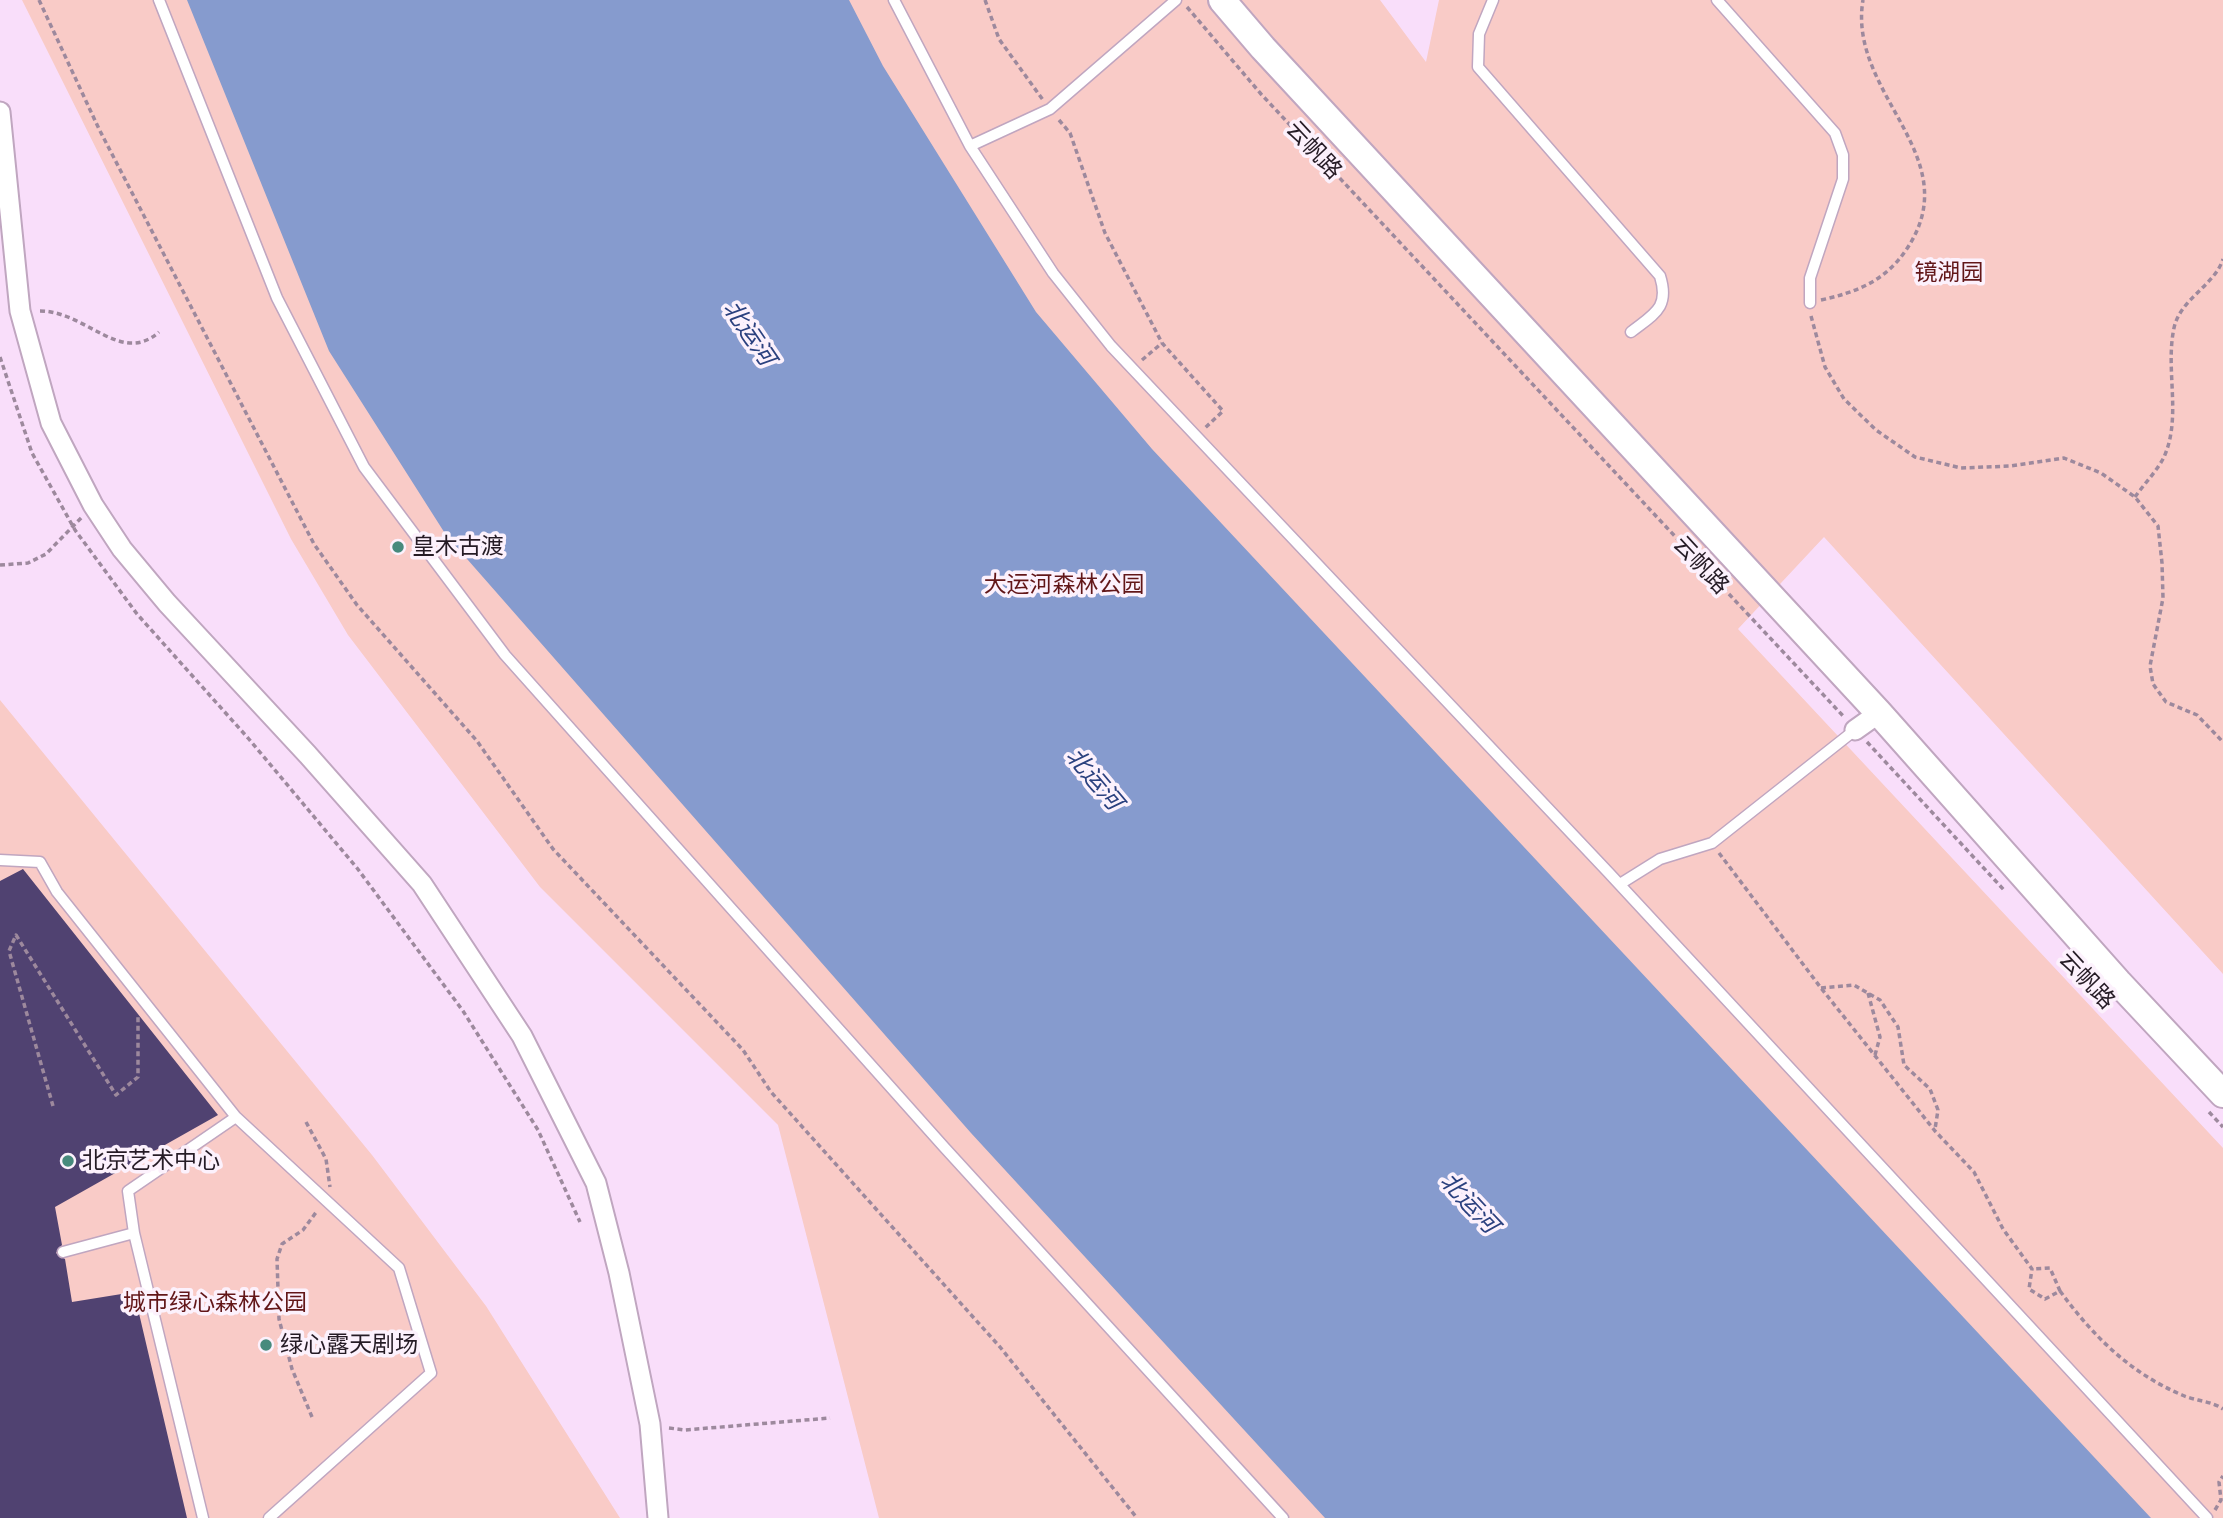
<!DOCTYPE html>
<html>
<head>
<meta charset="utf-8">
<style>
	body { margin:0 }
	canvas { display:block; background:#f9defa }
</style>
</head>
<body>
<canvas width="2223" height="1518"></canvas>
<script>
const c = document.querySelector('canvas').getContext('2d');
c.lineJoin = 'round';
function fillPath(path, color) { c.fillStyle = color; c.fill(path, 'evenodd'); }
function strokePath(path, color, width, dash) { c.strokeStyle = color; c.lineWidth = width; c.lineCap = dash ? 'butt' : 'round'; c.setLineDash(dash || []); c.stroke(path); }
function write(font, color, halo, rows, align = 'center') {
  c.font = font + ' "Golos Text","Noto Sans SC",sans-serif'; c.lineWidth = 7; c.setLineDash([]); c.textBaseline = 'middle'; c.strokeStyle = halo; c.fillStyle = color; for (const [text, x, y, turn = 0] of rows) {
    c.save(); c.translate(x, y); c.rotate((+turn || 0) * Math.PI / 180); c.textAlign = isNaN(turn) ? turn : align; if (halo) c.strokeText(text, 0, 0); c.fillText(text, 0, 0); c.restore();
  }
}
fillPath(new Path2D(`
	M22,0H1380L1426,62L1439,0H2223V974L1824,537L1738,629L2223,1148V1518H879L778,1125L540,887L348,635L291,539Z
	M0,700L372,1155L486,1306L620,1518H0Z`), '#f9cbc7');
fillPath(new Path2D(`
	M187,0H849L883,66L1036,312L1152,449L2151,1518H1325L971,1133L446,535L329,351Z`), '#869bce');
fillPath(new Path2D(`
	M23,869L218,1115L55,1207L62,1245L56,1253L65,1259L72,1302L134,1292L187,1518H0V881Z`), '#504271');
const lane = new Path2D(`
	M159,0L277,298L364,467L505,655L944,1147L1283,1518
	M894,0L970,146L1053,273L1111,346L1608,872L2207,1518
	M1493,0L1479,34L1478,67L1660,276C1670,308 1654,314 1631,332
	M1717,0L1835,133L1843,155V179L1810,278V303
	M970,146L1050,109L1176,0
	M0,860L40,862L57,892L236,1117L128,1191L134,1233L203,1518
	M1620,884L1660,859L1712,843L1855,730
	M236,1117L399,1268L431,1373L269,1518
	M63,1252L134,1233`);
const street = new Path2D(`
	M0,112L20,311L51,423L93,505L122,549L167,603L308,755L422,884L522,1036L596,1183L619,1273L650,1424L658,1518
	M1855,730L1879,713`);
const secondary = new Path2D(`
	M1222,0L1263,48L1879,713L2118,982L2223,1094`);
strokePath(lane, '#c0a6c0', 13);
strokePath(street, '#c0a6c0', 23);
strokePath(secondary, '#c0a6c0', 30);
strokePath(new Path2D(`
	M39,0L99,129L302,521L314,544L357,605L477,741L553,849L743,1050L771,1092L1000,1347L1137,1518
	M985,0L999,39L1043,100
	M1187,7L1261,94L1845,718
	M1059,120L1070,133L1105,233L1162,343L1223,411L1205,428
	M1821,300C1857,292 1885,281 1906,250C1970,157 1847,95 1863,0
	M40,311C86,311 121,366 159,332
	M1811,316L1825,367L1844,399L1876,430L1915,457L1961,468L2011,466L2064,458L2101,473L2135,497L2158,526L2162,563L2163,598L2150,666L2153,684L2166,702L2197,715L2223,742
	M0,357L32,453L75,530L137,614L248,738L357,868L463,1011L538,1130L580,1222
	M1142,360L1162,343
	M2135,497C2144,484 2157,471 2164,457C2182,417 2165,370 2174,328C2180,299 2215,285 2223,259
	M0,565L28,563L46,554L82,517
	M1867,742L2004,890
	M1719,853L1821,988L1935,1131L1974,1172L2003,1229L2032,1269L2029,1289L2045,1299L2060,1291L2050,1268L2032,1269
	M1821,988L1854,985L1880,1000L1898,1027L1904,1065L1930,1089L1938,1110L1935,1129
	M1868,993L1880,1037L1875,1055
	M53,1106L9,951L16,935L116,1095L138,1077V1016
	M2209,1112L2223,1127
	M306,1122L326,1159L330,1187
	M2060,1291C2093,1336 2130,1373 2182,1395C2195,1401 2212,1401 2223,1409
	M312,1417L292,1369L279,1319L277,1259L282,1244L303,1230L317,1211
	M669,1428L685,1430L830,1418
	M2215,1510L2221,1500L2219,1482L2223,1476`), '#9d899d', 3.5, [5, 3.5]);
strokePath(lane, '#fff', 10);
strokePath(street, '#fff', 19);
strokePath(secondary, '#fff', 26);
for (const [x, y, r, color] of [
	[398,547,7,"#478a7c"],
	[68,1161,7,"#478a7c"],
	[266,1345,7,"#478a7c"]
]) { const dot = new Path2D(); dot.arc(x, y, r, 0, 2 * Math.PI); c.fillStyle = color; c.fill(dot); strokePath(dot, '#fcf1fc', 2.5); }
write('23px', '#251b25', '#fcf1fc', [
	["云帆路",1314,150,47],
	["云帆路",1701,565,47],
	["云帆路",2087,980,47]
]);
write('23px', '#621618', '#fcf1fc', [
	["镜湖园",1949,273],
	["大运河森林公园",1064,585],
	["城市绿心森林公园",215,1303]
]);
write('23px', '#251b25', '#fcf1fc', [
	["皇木古渡",412,547],
	["北京艺术中心",82,1161],
	["绿心露天剧场",280,1345]
], 'left');
write('italic 24px', '#2b417f', '#fcf1fc', [
	["北运河",749,333,56],
	["北运河",1094,779,50],
	["北运河",1469,1203,47]
]);
</script>
</body>
</html>
